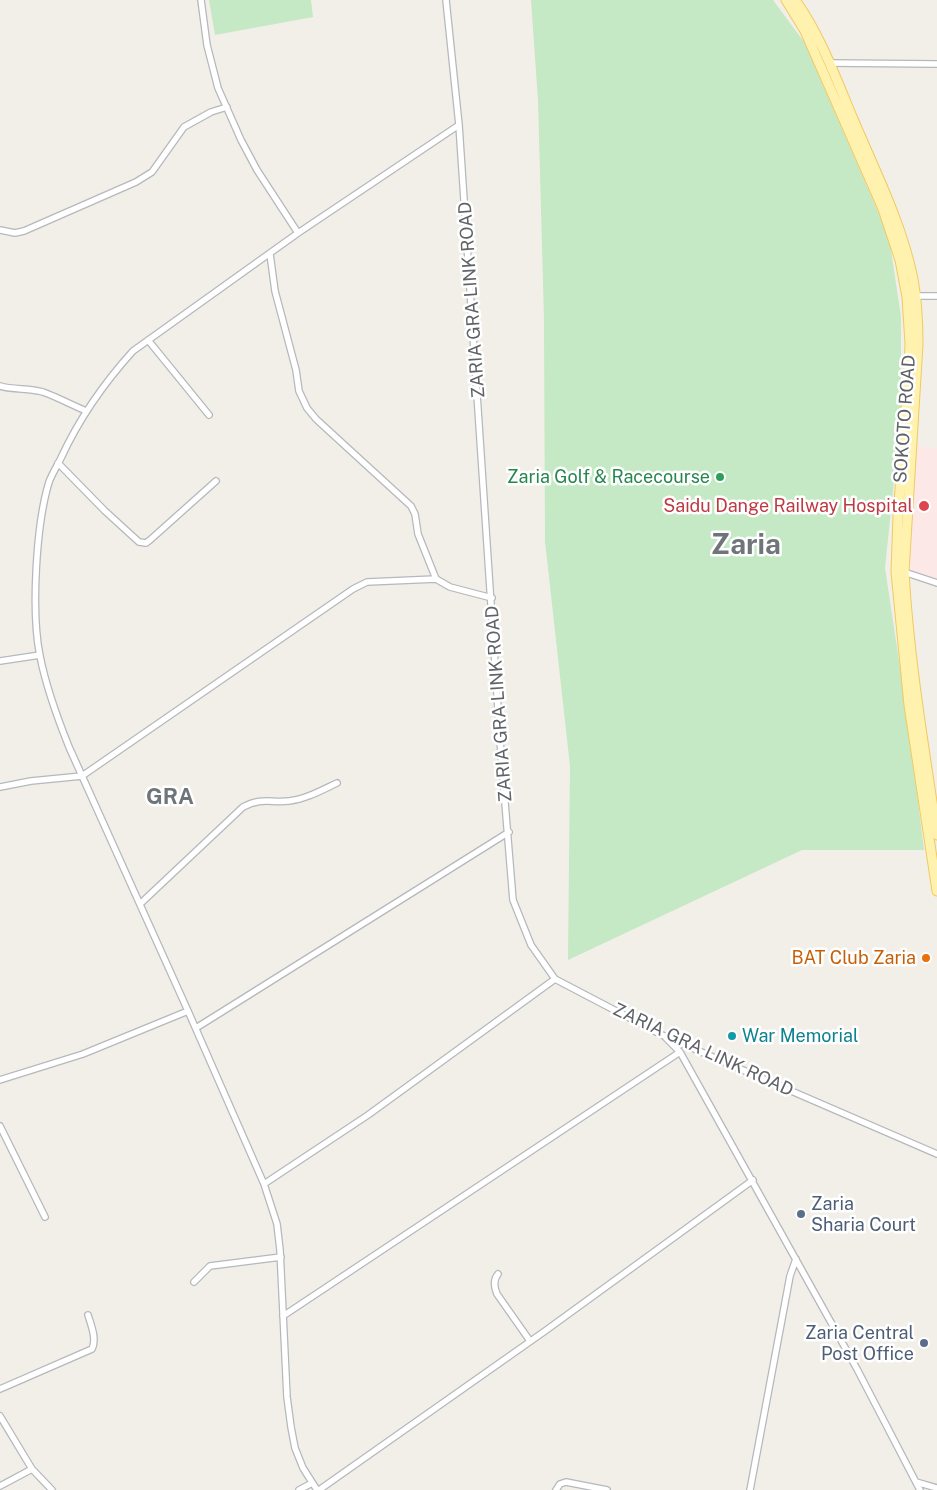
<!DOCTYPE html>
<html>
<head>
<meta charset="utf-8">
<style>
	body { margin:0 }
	canvas { display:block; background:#f1efe8 }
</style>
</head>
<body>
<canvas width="937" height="1490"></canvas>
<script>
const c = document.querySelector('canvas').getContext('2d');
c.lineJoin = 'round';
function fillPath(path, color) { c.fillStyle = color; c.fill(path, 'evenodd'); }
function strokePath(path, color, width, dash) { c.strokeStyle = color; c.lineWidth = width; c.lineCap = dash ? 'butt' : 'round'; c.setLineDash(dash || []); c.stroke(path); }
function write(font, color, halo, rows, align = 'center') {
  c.font = font + ' "Public Sans",sans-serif'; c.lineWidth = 5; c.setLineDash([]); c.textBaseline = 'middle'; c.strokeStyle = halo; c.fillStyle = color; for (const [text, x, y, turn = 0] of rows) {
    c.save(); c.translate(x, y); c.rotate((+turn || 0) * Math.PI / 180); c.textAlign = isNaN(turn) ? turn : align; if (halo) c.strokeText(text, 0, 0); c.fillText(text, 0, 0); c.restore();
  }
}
fillPath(new Path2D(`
	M916,446L937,448V579L913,571L907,565Z`), '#fce8e6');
fillPath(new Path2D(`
	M209,0H311L313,17L215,35Z
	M531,0H773L804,42L889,237L901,317V413L885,568L908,721L924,850H802L568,960L570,766L545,541L544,318L538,100Z`), '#c5e8c5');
const minor = new Path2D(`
	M201,0L207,45L218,88L241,140L257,170L298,233
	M446,0L459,125L501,754L513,900L531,945L555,979L662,1035L937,1154
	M829,63L937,64
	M0,230L15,233L24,231L136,182L152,172L184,127L211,112L227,107
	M270,254L275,291L296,370L299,391L307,408L316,419L411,506L415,514L418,534L436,579
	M915,296H937
	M148,340L209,415
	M0,386C14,390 29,388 43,392C57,397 72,405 86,411
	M58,463L105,511L139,542L146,543L150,540L216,481
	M904,572L937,583
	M0,661L40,655
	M0,787L31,781L82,776L353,589L367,582L436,579L450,587L492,598
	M140,904L243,807C262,797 270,803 289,801C306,799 322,790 337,783
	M196,1028L509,832
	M666,1038L680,1052L857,1369L920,1490
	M0,1080L83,1054L188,1011
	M0,1126L45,1217
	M264,1184L368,1115L555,979
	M498,1274C493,1280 494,1287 497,1294L530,1341
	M194,1282L210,1266L281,1257
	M283,1316L680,1052
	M0,1389L92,1349C97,1339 91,1325 88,1315
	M0,1416L32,1469L52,1490
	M916,1482L937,1488
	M0,1486L32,1469
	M299,1490L312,1483
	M317,1490L303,1468L295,1448L291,1427L287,1397L280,1250L277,1224L264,1184L188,1011L69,747C57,717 46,687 40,656C31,612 36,525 49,482C52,474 57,466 61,458C79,419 104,383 133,351L298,233L459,125
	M319,1490L545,1331L753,1180
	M556,1490L560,1484L566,1482L607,1490
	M750,1490L790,1276L796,1259`);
const primary = new Path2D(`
	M786,0L805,31L883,209L900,260L907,297L910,344L909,369L898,516L896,572L909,705L937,891
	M795,0C820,34 837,81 853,119C875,171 902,224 913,279C917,301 918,322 918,344L904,572C909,660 924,747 937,835`);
strokePath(minor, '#b5b8bc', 8);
strokePath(primary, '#f2c960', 11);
strokePath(minor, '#fff', 5.5);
strokePath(primary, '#fff2af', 9);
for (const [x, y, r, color] of [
	[720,477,5,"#2e9e5b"],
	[924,506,6,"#e0444e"],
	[926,958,5,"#e8710a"],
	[732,1036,5,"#0f9aa8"],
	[801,1214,5,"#5c6f8a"],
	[924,1343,5,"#5c6f8a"]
]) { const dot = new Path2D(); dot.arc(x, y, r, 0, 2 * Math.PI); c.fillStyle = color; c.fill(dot); strokePath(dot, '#fff', 2); }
write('18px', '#5f6368', '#fff', [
	["ZARIA GRA LINK ROAD",472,300,-94],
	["SOKOTO ROAD",905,419,-86],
	["ZARIA GRA LINK ROAD",499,704,-94],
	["ZARIA GRA LINK ROAD",703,1050,25]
]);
write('18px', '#27864d', '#fff', [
	["Zaria Golf & Racecourse",710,477]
], 'right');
write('18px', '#be3a42', '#fff', [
	["Saidu Dange Railway Hospital",913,506]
], 'right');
write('18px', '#c56008', '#fff', [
	["BAT Club Zaria",916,958]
], 'right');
write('18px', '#0d838f', '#fff', [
	["War Memorial",742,1036]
], 'left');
write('18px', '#4e5e75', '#fff', [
	["Zaria",811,1204],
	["Sharia Court",811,1225],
	["Zaria Central",914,1333,"right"],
	["Post Office",914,1354,"right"]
], 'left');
write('bold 22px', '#70757a', '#fff', [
	["GRA",170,797]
]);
write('bold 28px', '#70757a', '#fff', [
	["Zaria",746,545]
]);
</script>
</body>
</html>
